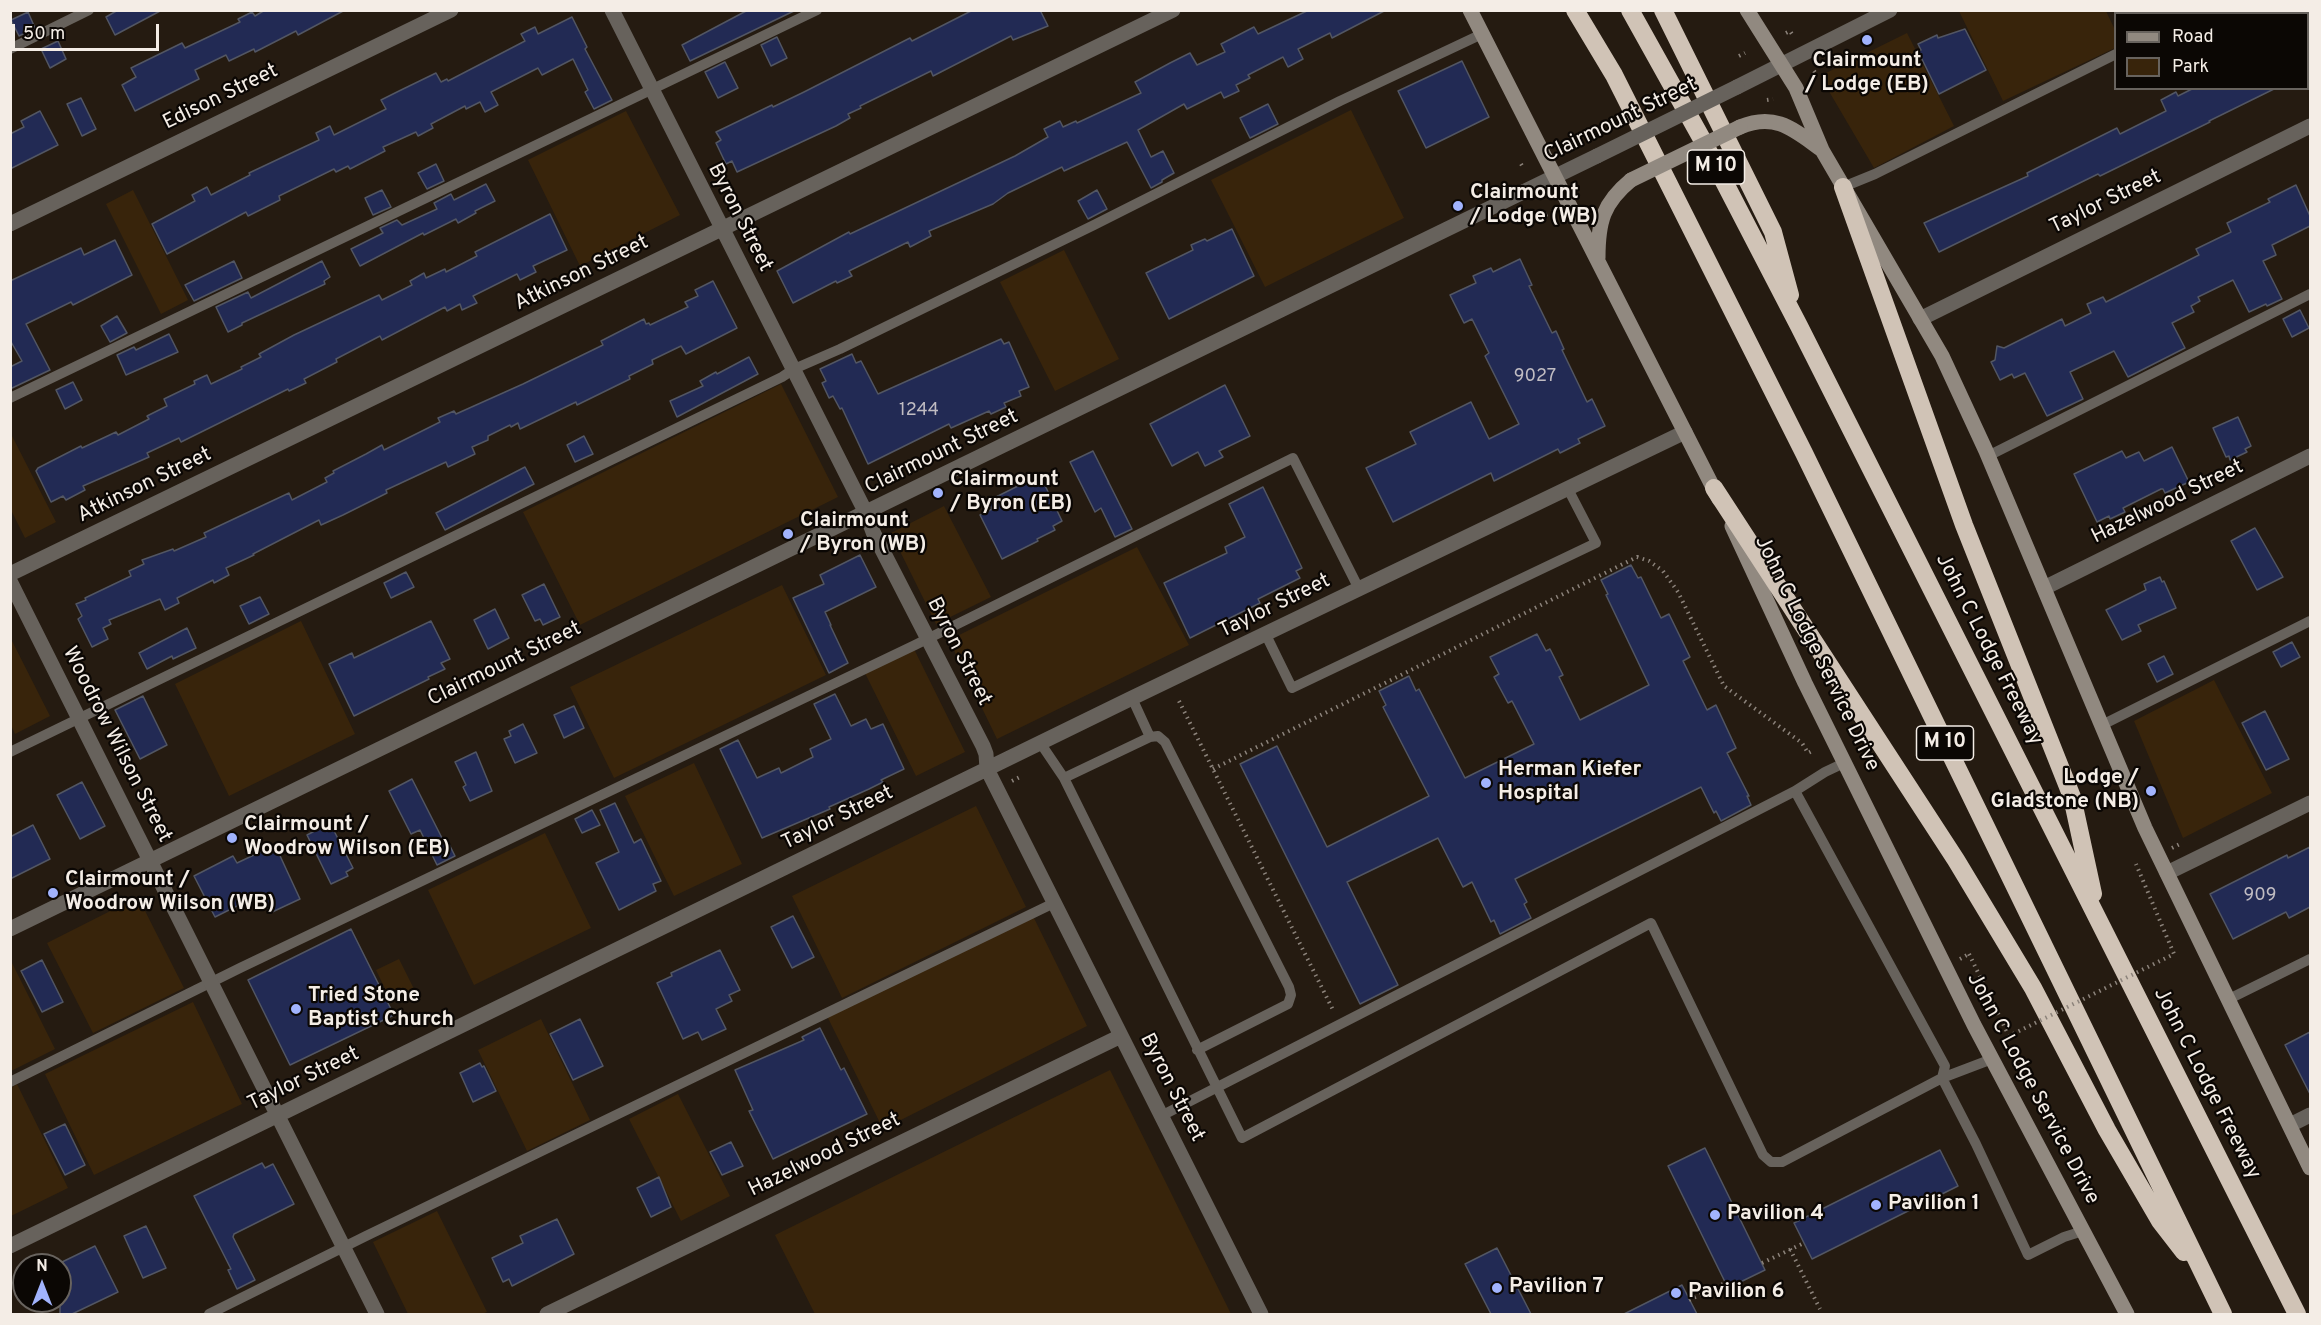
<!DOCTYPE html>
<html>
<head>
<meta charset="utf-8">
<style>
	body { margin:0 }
	#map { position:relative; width:2321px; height:1325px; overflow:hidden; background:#251b11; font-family:Overpass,sans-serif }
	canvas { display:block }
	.frame { position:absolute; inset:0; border:12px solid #f4ede6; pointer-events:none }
	.legend { position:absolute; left:2114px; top:12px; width:195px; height:78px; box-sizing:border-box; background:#0b0704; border:2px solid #68635e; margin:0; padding:8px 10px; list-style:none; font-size:18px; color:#f4ede6 }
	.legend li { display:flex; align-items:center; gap:12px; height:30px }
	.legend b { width:30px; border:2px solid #68635e }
	.north { position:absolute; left:12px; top:1253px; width:60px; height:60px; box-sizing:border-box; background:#0b0704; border:2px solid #68635e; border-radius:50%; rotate:0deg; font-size:16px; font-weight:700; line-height:24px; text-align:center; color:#f4ede6 }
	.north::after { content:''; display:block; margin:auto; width:21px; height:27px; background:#a1b3fd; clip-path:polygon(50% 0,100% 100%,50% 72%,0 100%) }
	.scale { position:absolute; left:12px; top:24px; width:147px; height:27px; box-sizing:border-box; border:3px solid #f4ede6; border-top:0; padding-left:8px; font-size:18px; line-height:21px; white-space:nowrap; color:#f4ede6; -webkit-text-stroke:4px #0b0704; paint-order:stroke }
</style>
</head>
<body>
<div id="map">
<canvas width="2321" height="1325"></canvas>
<div class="frame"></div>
<ul class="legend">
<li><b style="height:8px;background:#918980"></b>Road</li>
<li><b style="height:16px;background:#38240b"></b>Park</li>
</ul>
<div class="north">N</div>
<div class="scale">50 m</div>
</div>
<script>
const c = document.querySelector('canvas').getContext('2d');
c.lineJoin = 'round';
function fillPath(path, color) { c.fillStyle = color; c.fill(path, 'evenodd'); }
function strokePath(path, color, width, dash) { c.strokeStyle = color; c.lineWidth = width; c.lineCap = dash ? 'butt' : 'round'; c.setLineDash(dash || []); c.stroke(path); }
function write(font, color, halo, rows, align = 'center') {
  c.font = font + ' Overpass,sans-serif'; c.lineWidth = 4.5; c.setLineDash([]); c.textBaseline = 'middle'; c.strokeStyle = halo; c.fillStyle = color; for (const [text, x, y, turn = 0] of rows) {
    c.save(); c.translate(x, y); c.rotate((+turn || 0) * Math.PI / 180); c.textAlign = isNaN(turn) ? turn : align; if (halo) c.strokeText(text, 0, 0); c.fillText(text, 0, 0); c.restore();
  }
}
fillPath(new Path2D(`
	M1959,11H2106L2115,30V48L2003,101Z
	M1907,33L1954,126L1874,168L1820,76Z
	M1351,110L1404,218L1265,287L1211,180Z
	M626,111L680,215L580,266L528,160Z
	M133,190L188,300L161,314L106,204Z
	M1064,250L1119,359L1055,391L1000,282Z
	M781,384L838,497L580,625L523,512Z
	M11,434L56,522L25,538L11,510Z
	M944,506L991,597L936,624L891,533Z
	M1137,547L1189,645L997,739L949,640Z
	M782,585L826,675L614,778L570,687Z
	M301,621L355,734L229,796L175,684Z
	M10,637L50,716L15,734L11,725Z
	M914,649L965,752L916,776L865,673Z
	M2214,680L2272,793L2183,838L2134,721Z
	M694,763L742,864L674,896L625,796Z
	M976,806L1026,907L842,998L792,896Z
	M545,833L591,928L474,985L428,890Z
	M138,897L184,988L93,1033L47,943Z
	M1033,916L1087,1026L883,1129L827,1016Z
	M10,959L55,1049L11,1071H10Z
	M399,959L415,991L392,1003L376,970Z
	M193,1002L242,1104L94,1175L45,1074Z
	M541,1019L590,1120L527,1151L478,1050Z
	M1110,1070L1231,1314H815L775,1235Z
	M17,1084L68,1188L11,1216V1088Z
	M678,1094L730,1196L681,1221L629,1119Z
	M437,1211L487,1312L482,1314H408L373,1242Z`), '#38240b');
const building = new Path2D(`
	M118,10H162L115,35L106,17Z
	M265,10H345L298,35L296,31L255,52L254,49L229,61L226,55L195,70L199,79L135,111L122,85L136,77L131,68L182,43L185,48L240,22L238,19L252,12L255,16Z
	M748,10H796L690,61L682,45Z
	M973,10H1040L1048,26L1013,40L1011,36L933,76L931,71L860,106L861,108L848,114L850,118L836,126L737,172L732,161L726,164L716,143L721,140L716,132L772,105L773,107L804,92L910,38L912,41Z
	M1309,10H1386L1332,38L1330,33L1298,49L1303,59L1288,67L1283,57L1248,75L1250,78L1236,85L1239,91L1224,98L1221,92L1187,109L1184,104L1138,130L1151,157L1163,151L1174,173L1162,180V182L1151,188L1127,142L1064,171L1062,167L1008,193L993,204L929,231L931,236L910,247L908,242L849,271L852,276L837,283L836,281L793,303L777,271L849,232L850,234L1015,156L1048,137L1044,129L1060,121L1063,127L1076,121L1077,123L1141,93L1135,82L1170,63L1190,53L1197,65L1225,52L1221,44L1254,27L1258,34Z
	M28,12L35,28L19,36L11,20Z
	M572,17L587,47L585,49L612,100L594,109L585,92L588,90L573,59L542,75L538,68L491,92L498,105L485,112L480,102L466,109L465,106L431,124L433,128L418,136L416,132L383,147L385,151L350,169L348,166L336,172L334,169L279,196L280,200L248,216L246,212L167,254L152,224L195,201L192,195L207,187L211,195L250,175L249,173L319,140L316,133L330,126L334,135L386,109L381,100L399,91L436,73L441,82L447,79L448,81L525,41L521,34L535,27L538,34Z
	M1965,29L1986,70L1939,94L1918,51L1921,50L1918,44L1937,35L1938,38Z
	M777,37L787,58L771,66L761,45Z
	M58,41L66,59L50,68L41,49Z
	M1462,61L1489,117L1426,148L1398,91Z
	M725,62L738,88L718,98L705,72Z
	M2194,88H2276L2209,121L2210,122L2100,176L2098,174L1939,252L1924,223L2028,176L2027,173L2117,128L2120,134L2166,111L2161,100L2176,92L2178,96Z
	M81,98L96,129L82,136L67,104Z
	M1268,104L1278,124L1250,138L1240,118Z
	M40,111L58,145L10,169V134L24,127L21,121Z
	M436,164L444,181L427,189L418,173Z
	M486,184L495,201L475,211L476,213L458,223L456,219L424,235L423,233L360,266L351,249L383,233L380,228L397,220L402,225L437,209L434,203L451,194L454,200Z
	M2296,185L2310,216V226L2272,245L2276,255L2263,261L2282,299L2267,306L2266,304L2249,312L2233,280L2198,297L2200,301L2191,306L2194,312L2172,323L2185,348L2128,377L2114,351L2070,372L2083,399L2047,416L2025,373L2014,378L2012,374L2000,380L1991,362L1995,360L1997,346L2004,348L2062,319L2065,326L2091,313L2087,304L2103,297L2106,302L2199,255L2196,249L2231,232L2227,223L2270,202L2268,199Z
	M382,190L391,207L373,215L365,198Z
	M1097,190L1107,209L1088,219L1078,201Z
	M550,214L567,250L533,266L536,272L520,280L517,274L473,296L477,303L462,310L460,304L447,311L445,307L382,340L380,336L336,359L337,362L304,379L306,383L289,391L288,389L181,442L179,438L147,453L149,457L83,486L85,490L66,500L63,496L51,502L36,471L38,468L81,446L82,448L116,432L118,435L149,419L147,416L167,406L164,399L195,384L194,381L207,375L211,384L242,369L241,367L261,357L259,354L294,335L379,295L382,300L412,285L410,281L424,273L426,278L445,269L446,272L477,256L475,252Z
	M1232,229L1254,276L1169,319L1146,273L1193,250L1191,245L1205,239L1207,241Z
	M115,240L132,275L73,305L71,302L26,324L50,370L10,389V367L22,361L10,340V281L81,248L84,255Z
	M1520,259L1532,285L1529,286L1552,333L1556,331L1564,349L1562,350L1587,402L1592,399L1605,426L1578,439L1580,443L1560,453L1558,449L1494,481L1491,473L1393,522L1366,468L1416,444L1410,432L1471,402L1489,439L1519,424L1485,356L1489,353L1472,319L1464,323L1450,295L1476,283L1473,276L1491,268L1493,272Z
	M234,261L242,278L194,301L185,285Z
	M322,261L330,277L324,281L325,284L242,323V325L228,332L216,307L248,292L251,298Z
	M713,281L737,328L686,354L681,346L652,360L653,364L629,376L630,379L577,405L576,402L520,429L518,423L511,427L510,425L488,436V440L472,447L475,454L448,467L446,462L386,490L387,493L343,515L321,525L319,520L253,554L254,555L226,568L229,575L214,583L213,580L177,598L179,603L165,610L160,599L109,620L111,624L103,628L108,639L92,647L78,619L82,616L76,604L86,600L85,598L131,576L129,571L144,564L142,560L173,549L174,551L206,537L204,533L289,493L292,500L327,482L325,478L334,473L333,471L366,454L382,445L384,450L440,422L438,418L454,411L456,414L523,384L603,345L601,341L644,319L646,324L649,323L650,325L688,307L685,302L698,296L695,290Z
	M2300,310L2309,328L2292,337L2283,319Z
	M117,316L127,333L110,342L101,326Z
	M169,334L178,352L126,375L117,355L134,347L136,350Z
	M1001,339L1004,344L1009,342L1029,387L1019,391L1021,396L1004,403L1006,407L991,414L989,411L951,428L949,424L868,464L842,408L840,409L833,396L829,398L822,383L826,381L820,369L852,354L856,363L861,361L878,394Z
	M749,357L758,374L677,417L670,401L703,386L700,381L716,372L717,374Z
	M73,382L82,400L65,409L56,390Z
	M1225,385L1250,436L1219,451L1223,457L1205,466L1198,452L1172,466L1150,424Z
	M2238,417L2251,446L2245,449L2247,452L2230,460L2229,456L2226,457L2213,428Z
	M584,436L593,454L575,462L567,445Z
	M2172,447L2189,482L2165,493L2163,489H2161L2123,508L2125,512L2110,519L2109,516L2097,522L2074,474L2122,451L2126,458L2139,452L2144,461Z
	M1093,451L1132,529L1115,537L1101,508L1095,512L1070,462Z
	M525,467L534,484L445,530L436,513Z
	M1040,475L1062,521L1053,526L1055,530L1037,539L1038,541L1002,559L980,515L992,509L988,501Z
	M1263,487L1302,568L1296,571L1300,578L1258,599L1260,603L1190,638L1164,583L1227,553L1225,547L1245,537L1229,504Z
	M2255,528L2283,577L2257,590L2231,541Z
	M860,555L876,587L825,612L831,625H830L848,663L829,673L793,598L824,584L820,575Z
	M1631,565L1638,578L1641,577L1661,618L1669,614L1690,657L1683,661L1707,710L1716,705L1736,748L1727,753L1749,796H1747L1751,805L1721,821L1716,811L1714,813L1701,787L1515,879L1527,902L1524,904L1531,918L1500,934L1494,920L1491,922L1472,882L1463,887L1438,838L1347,882L1398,985L1360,1004L1240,764L1277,746L1327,847L1429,796L1383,707L1386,705L1379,691L1409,676L1416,691L1419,689L1465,778L1534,744L1512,701L1508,703L1494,677L1499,674L1490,657L1537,634L1546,651L1550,649L1563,675L1559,677L1580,720L1649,685L1606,595L1608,594L1601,580Z
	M406,572L414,587L391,598L384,583Z
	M2160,577L2162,582L2164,581L2176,608L2138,625L2141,631L2122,640L2106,610L2146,590L2144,584Z
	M544,584L560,617L543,625L540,619L535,621L522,595Z
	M260,597L269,614L249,624L240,606Z
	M495,609L509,638L488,649L474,620Z
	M431,621L450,659L441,663L445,669L428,677L429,679L354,716L329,664L352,653L354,658Z
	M187,628L196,648L173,659L172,656L147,669L139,653Z
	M2292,642L2300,657L2281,667L2273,652Z
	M2164,656L2173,674L2157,682L2148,664Z
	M835,694L851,726L866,719L871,729L883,724L904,769L881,780L883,782L869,789L829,807L830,809L762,838L720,749L738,740L757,778L779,768L781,773L813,757L810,749L831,739L814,704Z
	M143,696L167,745L140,759L115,710Z
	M574,706L584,728L564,738L554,715Z
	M2265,711L2289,759L2266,770L2242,723Z
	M523,724L537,753L515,763L504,739L511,736L509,731Z
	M476,752L492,791L470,801L463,787L466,785L455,762Z
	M412,779L444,842L447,840L455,856L437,865L420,830L411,834L389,791Z
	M82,782L105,826L80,839L57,795Z
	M615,803L634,843L641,839L661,881L653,884L656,891L619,910L596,863L619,852L600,810Z
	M592,810L600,825L582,833L575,819Z
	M330,823L353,868L346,872L348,876L331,884L307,835Z
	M33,825L50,859L10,879V837Z
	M275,845L300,899L270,913L261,894L215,917L194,876L233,856L237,863Z
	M2310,847V907L2289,918L2286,912L2233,939L2210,894L2287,855L2288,858Z
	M793,916L814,957L792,968L771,927Z
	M351,929L394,1015L290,1065L248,980Z
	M720,950L740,990L729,995L732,1001L716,1009L726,1029L702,1040L698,1032L683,1039L657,983L672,976L671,973Z
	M42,960L63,1002L42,1012L21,971Z
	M580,1019L603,1066L573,1080L550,1034Z
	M820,1028L841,1070L844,1068L867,1114L773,1159L749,1111L753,1110L735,1070L804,1040L802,1037Z
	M2310,1032V1094L2285,1045Z
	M480,1063L482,1067L484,1066L496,1091L473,1102L460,1073Z
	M65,1124L85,1165L65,1175L44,1134Z
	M731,1142L743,1166L722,1175L710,1152Z
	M1705,1148L1765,1270L1728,1288L1668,1166Z
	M1940,1150L1958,1186L1812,1259L1794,1223Z
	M262,1163L265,1168L273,1164L294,1204L234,1234L233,1237L255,1280L237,1289L228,1270L231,1269L194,1196Z
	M659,1177L671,1207L651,1217L637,1188Z
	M557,1219L574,1254L512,1286L509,1279L503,1282L492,1258L523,1243L520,1236Z
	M146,1226L166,1268L143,1278L124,1236Z
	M95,1246L118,1292L72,1314H60V1263Z
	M1497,1248L1531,1314H1491L1465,1264Z
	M1682,1285L1697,1314H1624Z`);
fillPath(building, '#222a54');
strokePath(building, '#525663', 1.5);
strokePath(new Path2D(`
	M1786,33L1790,31L1792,34
	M1739,56L1745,53
	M1814,71L1817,75
	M1767,100L1773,99
	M1521,164L1523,167
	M1546,215L1553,212
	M1179,701L1334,1012
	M1213,769L1637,557L1649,561L1663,571L1678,592L1724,686L1802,743L1808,753L1814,750
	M1012,781L1022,776
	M2172,848L2180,844
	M1960,959L1969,954
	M1790,1249L1820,1309
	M1762,1263L1804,1243
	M1689,1300L1725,1283`), '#8c837b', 4, [1.5, 4.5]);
strokePath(new Path2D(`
	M2197,14L2203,10
	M10,49L89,10
	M1843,187L1875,174L2116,54
	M10,398L817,10
	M1988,456L2310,294
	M1266,635L1292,688L1596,543L1568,489
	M1132,698L1150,737
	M2102,725L2310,621
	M1041,744L1064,778L1242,1138L1651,923L1763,1155L1771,1162H1782L1942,1078L1945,1066L1795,791L1825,772L1844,763
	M10,752L782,377L794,369L840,349L1094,225L1340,101L1482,34
	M1064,778L1150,737L1158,736L1165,742L1289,987L1291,995L1288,1004L1197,1050
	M2229,999L2310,959
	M1992,1059L1942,1078L1976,1144L2028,1255L2064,1237L2083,1231
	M10,1082L240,968L915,645L1293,458L1359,589
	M1161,1116L1795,791
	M209,1314L366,1236L1054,903`), '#67625c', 10);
strokePath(new Path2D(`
	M612,10L866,513L873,532L983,746L986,754L987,769L1261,1314
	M1737,87L1890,10
	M10,224L451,10
	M1920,319L2310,126
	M10,574L1173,10
	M10,581L377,1314
	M2044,588L2310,456
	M2167,873L2310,803
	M10,929L1597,156
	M2290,1125L2310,1115
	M10,1246L1132,698L1685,432
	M547,1314L1121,1036`), '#67625c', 15);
strokePath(new Path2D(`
	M1470,10L1719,499
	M1747,10L1796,88L1822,150L1942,356L1986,451L2145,828L2310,1168
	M1740,127C1776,112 1794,130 1822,150
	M1598,258C1598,222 1603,203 1631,180
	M1732,526L1805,683L1974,1025L2127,1314`), '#918980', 15);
strokePath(new Path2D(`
	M1575,10L1614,75L1804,453L2223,1314
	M1630,10L1703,141L1799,326L2297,1314
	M1663,10L1773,232L1790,295
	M1843,187L1964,525L2072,797L2093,894
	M1714,488L1956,860L2033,988L2107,1130L2160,1221L2184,1252`), '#d0c3b6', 18);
strokePath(new Path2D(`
	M1969,954L2009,1036L2174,954L2136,864`), '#8c837b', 4, [1.5, 4.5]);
strokePath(new Path2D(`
	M1597,156L1737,87`), '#67625c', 15);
strokePath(new Path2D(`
	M1631,180L1740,127`), '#918980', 15);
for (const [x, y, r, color] of [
	[1867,40,6,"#a1b3fd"],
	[1458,206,6,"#a1b3fd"],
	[938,493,6,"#a1b3fd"],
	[788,534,6,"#a1b3fd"],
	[1486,783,6,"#a1b3fd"],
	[2151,791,6,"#a1b3fd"],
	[232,838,6,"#a1b3fd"],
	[53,893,6,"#a1b3fd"],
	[296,1009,6,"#a1b3fd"],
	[1876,1205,6,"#a1b3fd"],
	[1715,1215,6,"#a1b3fd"],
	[1497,1288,6,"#a1b3fd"],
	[1676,1293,6,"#a1b3fd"]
]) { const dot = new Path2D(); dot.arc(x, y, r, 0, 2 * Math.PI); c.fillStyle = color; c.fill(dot); strokePath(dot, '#0b0704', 2); }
write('18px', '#c0bcc2', null, [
	["9027",1535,377],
	["1244",919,411],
	["909",2260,896]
]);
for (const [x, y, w] of [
	[1716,167,57],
	[1945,743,57]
]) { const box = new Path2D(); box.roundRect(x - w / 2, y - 17, w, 34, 4.5); c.fillStyle = '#0b0704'; c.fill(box); strokePath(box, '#f4ede6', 1.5); }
write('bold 20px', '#f4ede6', null, [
	["M 10",1716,167],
	["M 10",1945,743]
]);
write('bold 21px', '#f4ede6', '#0b0704', [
	["Clairmount",1867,62,"center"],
	["/ Lodge (EB)",1867,86,"center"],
	["Clairmount",1470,194],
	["/ Lodge (WB)",1470,218],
	["Clairmount",950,481],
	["/ Byron (EB)",950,505],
	["Clairmount",800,522],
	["/ Byron (WB)",800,546],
	["Herman Kiefer",1498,771],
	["Hospital",1498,795],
	["Lodge /",2139,779,"right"],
	["Gladstone (NB)",2139,803,"right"],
	["Clairmount /",244,826],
	["Woodrow Wilson (EB)",244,850],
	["Clairmount /",65,881],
	["Woodrow Wilson (WB)",65,905],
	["Tried Stone",308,997],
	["Baptist Church",308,1021],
	["Pavilion 1",1888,1205],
	["Pavilion 4",1727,1215],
	["Pavilion 7",1509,1288],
	["Pavilion 6",1688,1293]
], 'left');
write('21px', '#f4ede6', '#0b0704', [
	["Edison Street",221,98,-26],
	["Clairmount Street",1621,121,-26],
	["Taylor Street",2106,203,-26],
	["Byron Street",739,218,63],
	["Atkinson Street",582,274,-26],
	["Clairmount Street",942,453,-26],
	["Atkinson Street",145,486,-26],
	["Hazelwood Street",2168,503,-26],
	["Taylor Street",1275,607,-26],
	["John C Lodge Freeway",1988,650,63],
	["Byron Street",958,652,63],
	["John C Lodge Service Drive",1816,654,64],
	["Clairmount Street",505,665,-26],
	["Woodrow Wilson Street",116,745,63],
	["Taylor Street",838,819,-26],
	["Taylor Street",304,1080,-26],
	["John C Lodge Freeway",2206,1084,63],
	["Byron Street",1171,1088,63],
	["John C Lodge Service Drive",2032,1089,62],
	["Hazelwood Street",825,1156,-26]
]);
</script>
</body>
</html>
